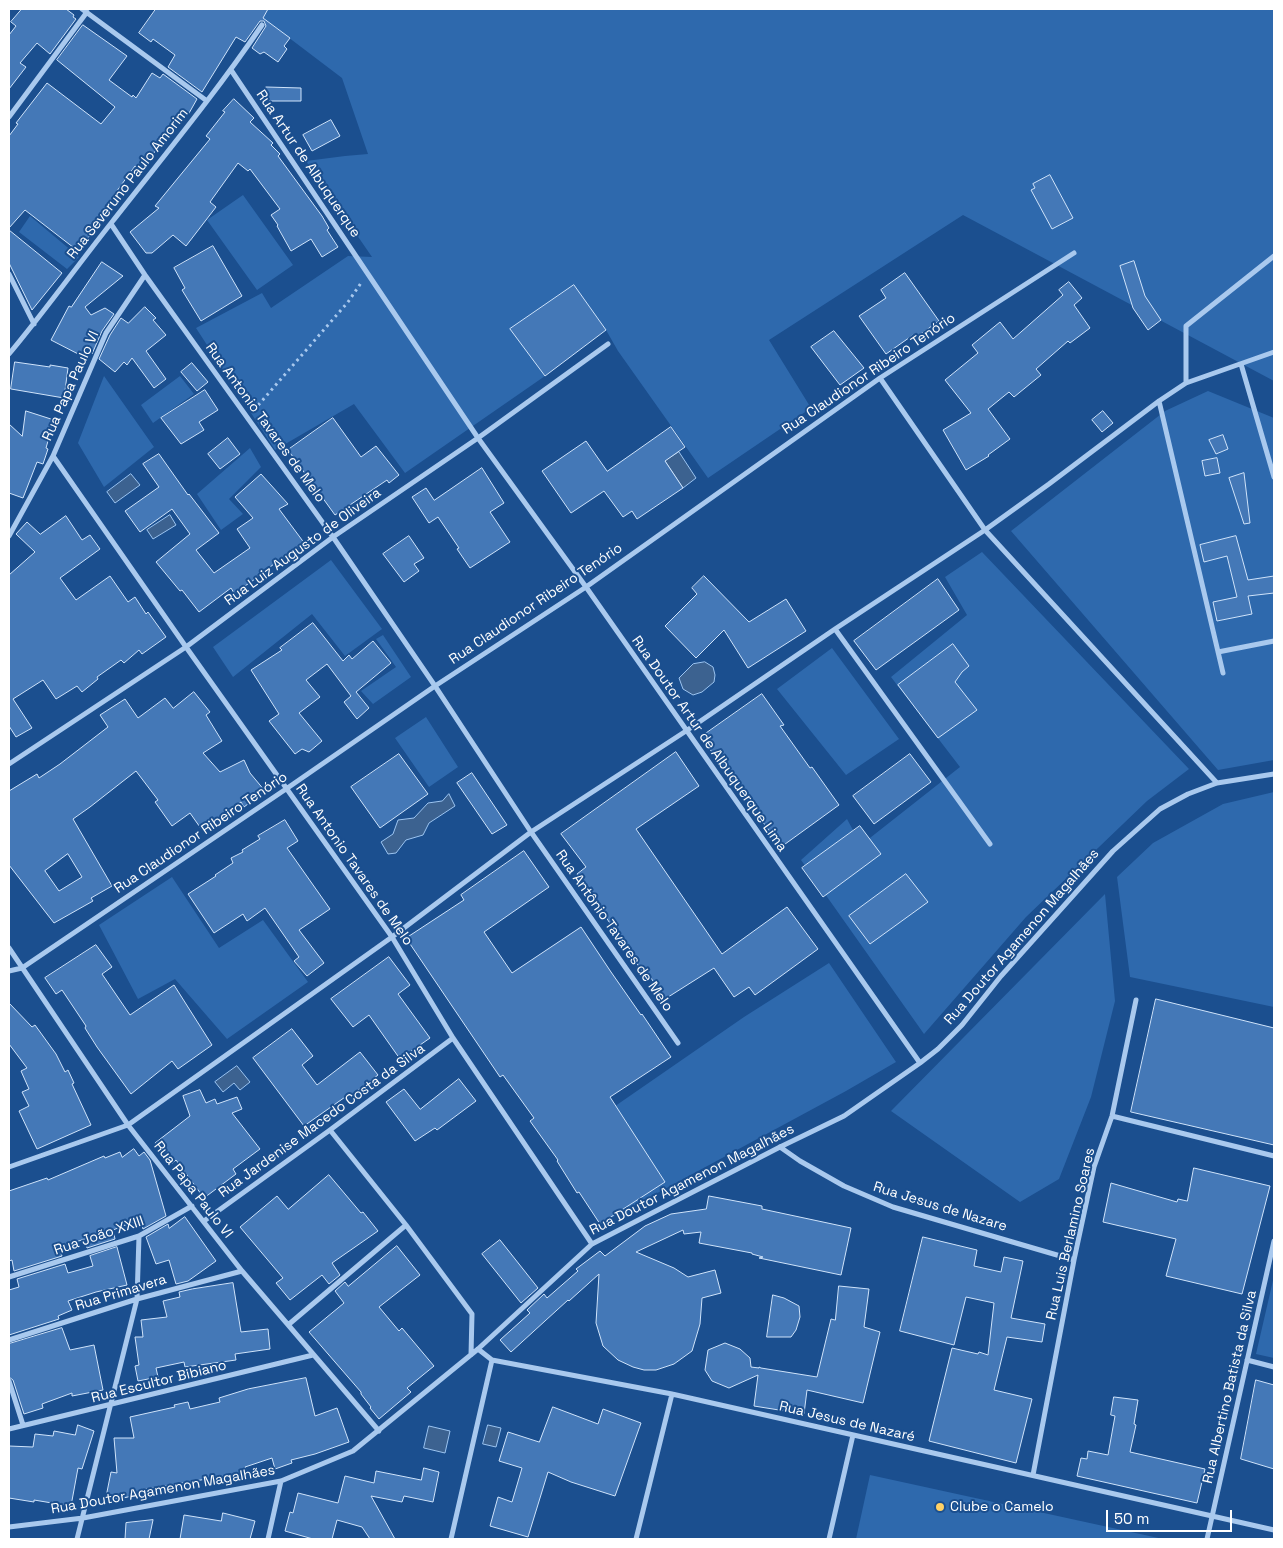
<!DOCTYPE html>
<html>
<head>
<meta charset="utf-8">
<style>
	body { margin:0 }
	#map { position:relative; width:1283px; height:1548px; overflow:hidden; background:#1b4f8f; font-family:"Space Grotesk",sans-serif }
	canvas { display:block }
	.frame { position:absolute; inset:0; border:10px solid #fff; pointer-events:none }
	.scale { position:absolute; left:1106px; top:1510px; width:126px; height:22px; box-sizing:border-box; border:2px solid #fff; border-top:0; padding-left:6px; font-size:15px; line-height:18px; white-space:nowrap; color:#fff; -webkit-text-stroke:4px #1b4f8f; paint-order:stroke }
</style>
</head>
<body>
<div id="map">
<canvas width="1283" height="1548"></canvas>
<div class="frame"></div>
<div class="scale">50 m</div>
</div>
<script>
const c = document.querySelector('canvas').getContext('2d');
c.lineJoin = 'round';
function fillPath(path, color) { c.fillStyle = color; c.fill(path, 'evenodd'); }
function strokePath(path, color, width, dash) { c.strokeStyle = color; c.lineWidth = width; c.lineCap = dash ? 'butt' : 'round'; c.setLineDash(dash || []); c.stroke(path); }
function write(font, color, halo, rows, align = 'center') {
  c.font = font + ' "Space Grotesk",sans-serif'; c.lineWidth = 4; c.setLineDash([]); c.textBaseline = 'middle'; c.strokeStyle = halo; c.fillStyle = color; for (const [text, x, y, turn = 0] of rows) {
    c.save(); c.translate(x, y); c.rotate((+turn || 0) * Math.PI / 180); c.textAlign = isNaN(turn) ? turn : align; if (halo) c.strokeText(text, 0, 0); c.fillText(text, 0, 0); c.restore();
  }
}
fillPath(new Path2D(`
	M251,9H1274V381L963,215L769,340L811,408L708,478L618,351L606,330L574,285L511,329L545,376L405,473L354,404L275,450L196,328L262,293L271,308L348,256L372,257L306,161L345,156L368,154L342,78Z
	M243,195L293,265L257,290L207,220Z
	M30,216L79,257L67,269L19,232Z
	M104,376L154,447L104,487L78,443Z
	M180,376L194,394L153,423L141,405Z
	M1208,391L1274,418V760L1218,770L1011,531L1165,411Z
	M250,448L261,467L229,499L243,514L221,530L197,494Z
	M982,552L1189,769L1147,801L1026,917L924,1034L801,860L847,819L861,845L960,767L891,677L967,615L945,577Z
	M331,560L382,629L345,656L312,614L233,677L213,647Z
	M383,635L411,677L373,704L361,691L396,667L376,639Z
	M832,648L899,739L846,775L777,689Z
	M426,717L458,767L429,787L395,738Z
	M1274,792V1007L1130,977L1117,877L1153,843L1223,804Z
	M172,877L219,948L263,920L308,982L227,1039L175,979L138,999L99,925Z
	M1105,894L1115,1001L1091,1097L1059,1179L1020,1202L891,1111Z
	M829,963L896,1062L846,1091L600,1224L553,1149L744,1017Z
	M1274,1276V1358L1256,1354Z
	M870,1475L1163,1539H856Z`), '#2e69ad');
const water = new Path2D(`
	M679,452L696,478L683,488L665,461Z
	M131,474L140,485L115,503L107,492Z
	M170,515L176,525L153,539L147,530Z
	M705,662L713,667L715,675L714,682L702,692L693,695L683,689L679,678L693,664Z
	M449,794L455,806L429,823L423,835L406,840L396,853L388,854L381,842L393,834L398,820L414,818L428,803L442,801Z
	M237,1066L250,1082L240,1090L234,1083L223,1092L215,1082Z
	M488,1425L501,1428L496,1447L483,1444Z
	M429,1426L450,1431L445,1453L424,1448Z`);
fillPath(water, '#3c6290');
strokePath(water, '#9cc4f0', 1);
const building = new Path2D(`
	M22,9H66L74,15L73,17L76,19L50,54L37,43L20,63L26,67L9,89V35L16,26L11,22Z
	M156,9H268L263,18L290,38L284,46L287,49L278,62L264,52L260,54L252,48L266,26L264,21H260L245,42L236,37L202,92L168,67L175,55L153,39L151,42L139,33Z
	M83,25L127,56L109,80L132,97L133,95L136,98L152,73L160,78L163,74L197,99L188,115L183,112L141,171L135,166L114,195L117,197L92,228L94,230L78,251L25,210L9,228V136L18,124L16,123L47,83L101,124L115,107L57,60Z
	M266,87L301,88V101H266Z
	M234,99L254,118L250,122L273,143L271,145L280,154L278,156L322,216L329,228L327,230L338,247L322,257L311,239L291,251L277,226L278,225L271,215L280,209L250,169L248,171L238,163L210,202L216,207L186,246L173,235L152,253H146L130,232L159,208L155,206L210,139L206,136L225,112L223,111Z
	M331,120L340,136L312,151L303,135Z
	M1050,175L1073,218L1052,229L1031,190L1035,188L1033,184Z
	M9,230L62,273L32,310L9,263Z
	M213,246L242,296L201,321L182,290L185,288L174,268Z
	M1134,261L1145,296L1161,320L1148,330L1133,308L1120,266Z
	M102,262L123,276L85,307L91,315L105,308L114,314L102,331L92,354L86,348L84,357L51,340L69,306L71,307Z
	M905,273L939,321L915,338L913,335L886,354L859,316L886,298L881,290Z
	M1069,282L1082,298L1074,305L1090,328L1070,343L1068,341L1036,369L1041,375L1014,397L1009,392L988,409L1010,439L988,455L989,456L966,470L943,430L971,413L945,380L978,353L972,345L1000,322L1013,339L1063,295L1059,290Z
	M574,285L606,330L545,376L510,329Z
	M145,307L156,318L153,320L166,335L146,351L166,379L154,388L132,358L127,365L124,362L115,372L99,359L110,335L121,318L128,323Z
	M834,331L864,368L840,385L811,347Z
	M15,362L50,367V365L68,368L64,398L11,389Z
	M192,363L208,382L197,391L181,372Z
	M205,390L218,410L199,422L204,430L181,444L161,418Z
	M26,411L54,420L46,448L48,449L43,464L37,462L23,498L9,493V424L22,436Z
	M1103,411L1113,423L1102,432L1092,420Z
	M333,418L361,457L376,446L399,475L389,483L387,480L335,515L288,450Z
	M671,427L685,447L665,461L683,488L637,519L632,511L623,517L604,491L571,513L542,471L586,441L607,471Z
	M1223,435L1228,449L1216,454L1209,440Z
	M228,438L240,454L220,469L208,454Z
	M159,454L188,495L189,494L219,533L196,550L214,573L250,548L237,529L253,518L235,497L261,474L288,504L279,509L305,544L280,561L279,560L251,582L234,593L231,588L199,612L182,590L180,591L156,562L190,534L172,509L140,532L125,511L159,487L143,464Z
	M1217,458L1220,473L1205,476L1202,461Z
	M482,468L504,503L490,512L510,542L470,568L457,549L459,548L438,517L429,523L412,497L426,488L434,500Z
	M1244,473L1250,523L1244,524L1229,478Z
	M66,516L82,540L90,535L100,549L60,578L76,600L110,576L128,602L135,597L146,614L148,612L166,637L142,654L139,650L124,663L121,660L97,677L98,679L82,692L77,686L56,699L43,680L13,699L32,728L16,737L9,726V575L35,552L16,534L27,522L40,534Z
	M409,536L424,558L414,564L419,571L404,582L383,554Z
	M1236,536L1248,580L1274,576V593L1248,596L1252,614L1217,621L1213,602L1237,597L1227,556L1204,562L1200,545Z
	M704,576L749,622L786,599L806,631L748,668L724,630L696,658L665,626L697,594L692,588Z
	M938,579L959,610L876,670L854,641Z
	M313,623L343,661L349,655L352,659L373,641L391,663L356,692L369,708L357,719L344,702L351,696L327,664L306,680L320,697L299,713L322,741L309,752L302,749L295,754L269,721L279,714L251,670L282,650L280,648Z
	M953,644L969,666L962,672L955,682L977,710L938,738L898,685Z
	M194,692L210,712L206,715L222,741L203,753L220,772L244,760L250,773L265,791L244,807L241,802L202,830L190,813L172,826L155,802L158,800L136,771L90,807L73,819L112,886L91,898L93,901L54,923L9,865V791L37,774L39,778L60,764L108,727L100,715L125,699L138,718L165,698L173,708ZM68,854L82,877L59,891L45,871Z
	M762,694L784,725L780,726L810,768L812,767L839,805L781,847L701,737Z
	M676,752L699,786L636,829L722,954L787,907L818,949L755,995L749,987L734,997L714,968L665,999L651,978L648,980L577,874L586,867L561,834Z
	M399,754L428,794L380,828L351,787Z
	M910,754L931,782L874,824L853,796Z
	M472,773L507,825L492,834L457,783Z
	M285,820L298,841L287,848L330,909L299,930L324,963L307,976L294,961L299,957L265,908L247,921L243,914L214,933L188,894L216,876L215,875L233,863L231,858L243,852L242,850L260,839L258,836Z
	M860,826L881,854L823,897L802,868Z
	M524,851L549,887L484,932L512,973L581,927L611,972L641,1015L642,1014L671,1057L610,1097L665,1182L600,1224L579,1192L577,1193L557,1161L558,1160L530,1121L534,1118L503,1075L500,1077L406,938L464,900L461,895Z
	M906,874L928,902L870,944L849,916Z
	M96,945L112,967L102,974L130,1015L174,985L212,1045L178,1069L172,1061L131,1094L97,1047L85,1028L86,1026L62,990L56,994L45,978Z
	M389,957L410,985L398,994L430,1038L400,1059L369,1015L353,1027L331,999Z
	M1156,999L1274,1028V1145L1131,1112Z
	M9,1003L32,1027L35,1025L56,1054L65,1072L68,1070L74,1083L72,1084L91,1125L37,1149L19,1111L29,1106L22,1092L29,1089L21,1071L27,1068L9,1044Z
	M292,1029L313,1056L302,1065L317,1085L360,1052L378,1075L349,1097L348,1095L304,1126L253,1058Z
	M459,1079L476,1101L437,1130L435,1128L415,1141L386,1102L404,1089L420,1109Z
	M200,1090L206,1103L215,1099L217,1104L237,1097L242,1109L232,1113L260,1149L233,1169L236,1174L204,1198L176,1160L172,1164L155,1143L190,1116L183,1096Z
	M134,1149L139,1156L144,1152L150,1160L166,1216L143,1229L140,1219L113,1230L115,1239L87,1248L85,1239L59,1247L62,1256L14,1271L12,1260L9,1261V1191L47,1178L48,1180L104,1156L105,1158L120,1152L122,1157Z
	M1194,1168L1270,1186L1242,1294L1166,1276L1176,1239L1103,1222L1111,1183L1177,1202L1178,1199L1187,1201Z
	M329,1175L361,1213L363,1212L378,1231L332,1263L340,1275L329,1284L322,1275L290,1300L276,1283L283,1278L240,1227L277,1196L288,1209Z
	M709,1196L762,1206V1209L851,1228L841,1275L759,1258L763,1257L752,1254V1253L699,1243L701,1232L684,1234L683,1230L636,1252L674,1268L688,1277L715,1270L721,1293L702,1298L700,1324L692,1351L674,1364L656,1370H644L633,1367L618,1360L603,1346L596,1323L599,1274L569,1301L568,1300L511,1352L500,1340L530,1313L527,1310L544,1294L547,1298L578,1271L576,1269L600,1251L605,1256L645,1226L671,1214L706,1209Z
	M185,1217L216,1261L188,1281L176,1284L169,1260L156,1264L146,1237L168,1224L169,1228Z
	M923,1237L977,1250L974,1266L1001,1272L1004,1257L1023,1261L1011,1318L1045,1324L1042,1342L1007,1337L994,1390L1032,1399L1016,1463L929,1441L952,1348L978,1354L979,1352L988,1355L994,1303L966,1297L954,1345L900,1331Z
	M500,1240L538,1288L521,1303L482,1254Z
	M397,1246L420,1275L379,1307L399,1331L402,1328L434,1366L407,1388L411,1392L379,1419L370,1408L371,1407L361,1394V1392L309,1332L344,1303L335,1291L345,1282L348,1286Z
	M117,1247L127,1285L96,1292L68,1301L72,1310L58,1316L59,1319L9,1335V1290L19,1287L17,1279L65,1264L68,1273L93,1266L90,1256Z
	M233,1283L241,1332L268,1329L270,1349L235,1354L236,1360L185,1367L184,1362L156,1368L158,1377L138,1381L135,1366L139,1365L135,1337H143L141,1320L167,1317L163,1301L180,1297L179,1292L192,1289Z
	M839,1286L869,1289L864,1327L880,1332L863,1403L807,1390L804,1414L754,1406L758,1375L729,1388L712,1381L705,1370L708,1350L725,1343L740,1349L750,1358L751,1367L759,1368V1367L761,1368L817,1377L831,1319L835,1320Z
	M773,1295L784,1298L799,1306L800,1317L796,1330L791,1337H767Z
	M62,1328L70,1350L94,1345L103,1390L72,1396V1393L42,1404L43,1408L24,1414L13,1380L9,1377V1344Z
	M306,1378L315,1416L337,1408L349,1442L315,1454L291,1460L292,1463L275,1469L272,1458L245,1467L247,1475L233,1479L231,1475L140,1490L141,1494L119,1499L106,1497L111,1472L117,1473L114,1438H134L130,1417L175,1407L174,1405L188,1402L190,1409L220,1402L219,1398L248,1389Z
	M1256,1380L1274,1385V1469L1241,1459Z
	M1114,1397L1138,1400L1134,1424L1136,1425L1130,1452L1205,1469L1197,1503L1077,1476L1081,1458L1087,1459L1088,1451L1108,1455L1115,1416L1111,1415Z
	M553,1407L598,1424L603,1409L641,1423L615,1496L571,1482L548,1472L528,1537L490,1526L498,1497L512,1502L522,1468L499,1461L508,1432L539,1442Z
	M78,1425L94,1431L82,1469L78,1468L71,1506L52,1502V1503L34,1500V1502L9,1498V1446L33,1447L35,1434L53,1436L54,1431L75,1435Z
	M424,1468L439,1472L433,1502L404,1496L402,1502L371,1496L395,1539H370L362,1527L337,1520L332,1539H313L285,1531L290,1512L293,1513L298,1493L338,1503L345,1476L374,1483L376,1471L421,1480Z
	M223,1513L255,1521L250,1539H180L184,1515L221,1521Z
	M153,1520L149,1539H125L126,1523Z`);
fillPath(building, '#4478b7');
strokePath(building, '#cfe3fa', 1);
strokePath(new Path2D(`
	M254,410L348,302L361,283`), '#a9c9ee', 3, [2.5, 4]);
strokePath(new Path2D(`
	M82,9L207,101
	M231,70L478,438L586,587L920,1063
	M9,117L87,12
	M111,224L145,275L333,537L435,686L531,832L678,1043
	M9,274L34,324
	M9,354C45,311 77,266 112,222C163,157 216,93 262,25
	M1241,364L1274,477
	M880,378L985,530L1217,783
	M1186,383L1274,352
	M1159,401L1223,673
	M53,456L186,647L392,937L453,1038L592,1244
	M9,536L53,456L106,333L145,275
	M835,629L990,844
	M1218,652L1274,641
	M9,764L186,647L333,537L478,438L608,344
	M9,948L128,1125L242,1271L379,1431
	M9,971L22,968L286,789L435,686L586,587L880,378L1074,253
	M1112,1116L1274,1156
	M330,1130L406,1225L472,1314L471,1355
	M780,1147L800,1161L844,1186L893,1207L1074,1260
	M9,1167L128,1125L392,937L531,832L686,731L835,629L985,530L1049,484L1159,401L1186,383V326L1274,256
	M204,1221L330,1130L453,1038
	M9,1277L139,1236L192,1206
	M288,1325L406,1225
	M9,1340L137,1299L242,1271
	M478,1349L492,1360L672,1394L1274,1530
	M1247,1360L1274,1367
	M9,1381L23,1425
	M9,1429L313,1355
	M1033,1475L1074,1260L1094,1167L1112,1116L1136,1000
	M9,1527L83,1518L281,1481L353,1451L478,1349L592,1244L780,1147L844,1116L920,1063L938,1049L962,1025L1001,976L1113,851L1160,809L1188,794L1217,783L1274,774
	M77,1539L137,1299L139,1236
	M268,1539L281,1481
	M451,1539L492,1360
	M636,1539L672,1394
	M829,1539L853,1435
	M1207,1539L1274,1241`), '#a9c9ee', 5);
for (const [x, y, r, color] of [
	[940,1507,5,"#ffd166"]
]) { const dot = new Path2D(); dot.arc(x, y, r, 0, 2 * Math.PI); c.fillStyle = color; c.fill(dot); strokePath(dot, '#1b4f8f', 2); }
write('14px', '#fff', '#1b4f8f', [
	["Rua Artur de Albuquerque",308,164,56],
	["Rua Severuno Paulo Amorim",128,184,-52],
	["Rua Claudionor Ribeiro Tenório",869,374,-34],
	["Rua Papa Paulo VI",71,386,-66],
	["Rua Antonio Tavares de Melo",265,423,54],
	["Rua Luiz Augusto de Oliveira",303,547,-36],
	["Rua Claudionor Ribeiro Tenório",536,604,-34],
	["Rua Doutor Artur de Albuquerque Lima",709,744,55],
	["Rua Claudionor Ribeiro Tenório",201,833,-34],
	["Rua Antonio Tavares de Melo",354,865,55],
	["Rua Antônio Tavares de Melo",614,931,55],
	["Rua Doutor Agamenon Magalhães",1022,937,-49],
	["Rua Jardenise Macedo Costa da Silva",322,1121,-36],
	["Rua Doutor Agamenon Magalhães",692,1180,-27],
	["Rua Papa Paulo VI",193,1190,52],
	["Rua Jesus de Nazare",940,1207,17],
	["Rua Luis Berlamino Soares",1071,1234,-77],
	["Rua João XXIII",99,1236,-19],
	["Rua Primavera",121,1293,-17],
	["Rua Escultor Bibiano",159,1382,-14],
	["Rua Albertino Batista da Silva",1230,1387,-77],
	["Rua Jesus de Nazaré",847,1422,13],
	["Rua Doutor Agamenon Magalhães",163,1490,-10]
]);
write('14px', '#fff', '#1b4f8f', [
	["Clube o Camelo",950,1507]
], 'left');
</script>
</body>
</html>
